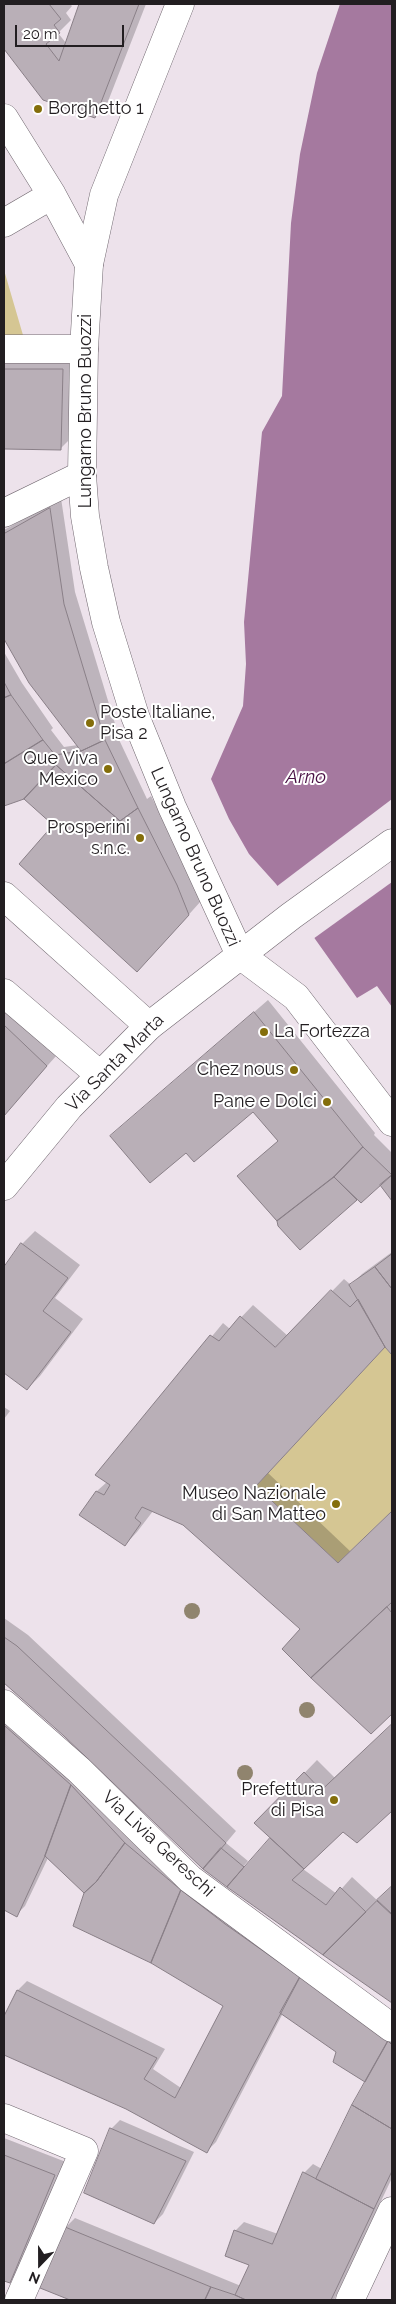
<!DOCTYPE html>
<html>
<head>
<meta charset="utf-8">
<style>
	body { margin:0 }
	#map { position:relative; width:396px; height:2304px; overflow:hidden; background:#ede2eb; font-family:Raleway,sans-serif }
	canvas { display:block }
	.frame { position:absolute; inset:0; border:5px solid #221e21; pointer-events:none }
	.north { position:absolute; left:15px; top:2239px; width:50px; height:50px; -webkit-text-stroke:4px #fff; paint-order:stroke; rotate:202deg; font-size:14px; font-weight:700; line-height:20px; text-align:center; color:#221e21 }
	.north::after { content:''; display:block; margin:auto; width:18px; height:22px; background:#221e21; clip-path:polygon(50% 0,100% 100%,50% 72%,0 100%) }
	.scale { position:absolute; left:15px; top:25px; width:109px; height:22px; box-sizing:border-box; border:2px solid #221e21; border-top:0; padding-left:6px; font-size:15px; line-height:18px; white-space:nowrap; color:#221e21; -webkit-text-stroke:4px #fff; paint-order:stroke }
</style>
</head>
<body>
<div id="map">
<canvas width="396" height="2304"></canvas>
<div class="frame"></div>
<div class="north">N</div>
<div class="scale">20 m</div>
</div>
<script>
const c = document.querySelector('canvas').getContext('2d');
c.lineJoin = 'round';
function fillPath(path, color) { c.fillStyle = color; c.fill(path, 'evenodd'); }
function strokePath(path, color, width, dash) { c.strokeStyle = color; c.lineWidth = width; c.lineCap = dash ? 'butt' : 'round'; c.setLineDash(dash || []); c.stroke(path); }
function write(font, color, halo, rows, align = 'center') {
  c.font = font + ' Raleway,sans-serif'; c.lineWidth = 4; c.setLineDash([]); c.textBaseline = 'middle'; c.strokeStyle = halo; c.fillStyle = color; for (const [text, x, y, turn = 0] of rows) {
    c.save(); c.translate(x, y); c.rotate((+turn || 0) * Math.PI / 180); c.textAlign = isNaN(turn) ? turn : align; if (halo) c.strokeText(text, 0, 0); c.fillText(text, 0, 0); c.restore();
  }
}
fillPath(new Path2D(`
	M4,270L25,342H4Z
	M385,1347L392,1355V1511L338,1563L256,1486Z`), '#d5c693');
fillPath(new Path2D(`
	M340,4H392V1007L377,986L357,998L276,884L249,854L229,819L211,779L243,706L246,664L244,622L262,432L282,396L291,223L300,154L317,73Z`), '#a5799f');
fillPath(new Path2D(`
	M392,799V882L313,939L276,887Z`), '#ede2eb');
fillPath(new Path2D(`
	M4,4H70L72,6L66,13L71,20L58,33L66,43L80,4H146L107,104L95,117L44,98L4,47Z
	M4,360L71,361L70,439L61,448H4Z
	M61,498L75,592L116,727L114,729L147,799L151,796L190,872L201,901L150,958L55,825L24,797L5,805L4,802V652L22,683L53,728L51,730L64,747L78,745L30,682L4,634V530Z
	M268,1000L375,1133L374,1135L392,1153V1199L381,1184L358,1198L300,1249L239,1176L279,1140L253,1110L186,1151L111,1136Z
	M4,1004L57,1055L4,1114Z
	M35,1231L80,1265L55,1298L83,1319L40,1376L27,1389L4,1372V1269L22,1244Z
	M392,1252V1353L386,1346L268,1473L351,1552L392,1512V1713L371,1733L284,1649L302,1629L184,1524L153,1511L137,1532L125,1545L97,1491L107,1482L97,1475L223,1323L230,1329L253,1305L288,1336L344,1279L351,1285L362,1274Z
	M4,1407L10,1411L4,1419Z
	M4,1618L28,1635L236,1831L226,1843L248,1861L242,1868L244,1870L272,1838L256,1823L317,1760L335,1778L392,1725V1809L357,1841L343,1830L303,1869L337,1894L352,1877L378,1901L392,1887V2001L227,1886L65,1735L4,1681Z
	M4,1706L80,1776L392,2029V2178L334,2300H74L41,2287L66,2227L75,2218L241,2286L251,2265L235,2231L244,2222L278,2234L304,2173L313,2164L322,2169L366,2082L337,2052L283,2013L216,2142L207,2151L127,2108L4,2054V2019L18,1990L27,1981L165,2049L153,2069L181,2088L225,2006L86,1892L48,1858L25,1906L16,1915L4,1909Z
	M120,2120L194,2152L163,2214L154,2223L111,2129Z
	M4,2138L66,2162L22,2269L10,2281L4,2279Z`), '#0003');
const building = new Path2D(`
	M4,4H49L61,19L54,25L60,33L46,44L59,61L79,4H139L95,118L43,100L4,49Z
	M4,369H63L61,450L4,449Z
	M50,508L64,604L105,740L81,751L29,683L4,639V534Z
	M4,682L11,695L4,698Z
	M11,695L43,740L4,764V698Z
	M43,740L55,755L56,765L24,799L4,806V764Z
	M105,740L138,808L120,821L56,765L55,755L81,751Z
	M56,765L120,821L138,808L177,885L189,915L137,972L19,864L53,825L24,799Z
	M254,1012L363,1147L334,1177L277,1221L237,1176L278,1141L253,1112L194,1162L186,1153L150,1183L110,1136Z
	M4,1025L47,1066L4,1116Z
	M363,1147L392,1175L361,1203L334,1177Z
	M392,1175V1201L380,1185Z
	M334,1177L357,1200L300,1250L278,1226L277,1221Z
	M21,1243L68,1278L43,1311L71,1332L27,1390L4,1373V1267Z
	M392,1254V1289L375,1267Z
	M375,1267L392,1289V1355L385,1347L349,1285Z
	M331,1290L350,1307L358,1299L385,1347L256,1486L338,1563L392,1511V1602L311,1678L282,1649L300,1629L183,1525L142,1507L135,1518L141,1523L125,1546L79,1515L96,1491L104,1495L110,1485L95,1475L210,1335L219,1341L240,1316L275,1347Z
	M387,1607L392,1613V1714L371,1734L311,1678Z
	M4,1637L17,1646L226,1843L203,1869L64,1736L4,1683Z
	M392,1724V1811L357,1843L343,1832L304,1869L254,1823L304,1772L321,1790Z
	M5,1726L71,1785L45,1856L17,1917L4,1910Z
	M71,1785L125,1843L96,1882L84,1893L45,1856Z
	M270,1838L304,1869L292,1880L326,1905L340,1887L366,1912L323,1955L227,1887Z
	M125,1843L181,1890L151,1963L73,1926L84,1893L96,1882Z
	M221,1848L244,1867L227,1887L203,1869Z
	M392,1886V1914L377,1900Z
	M181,1890L225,1924L300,1977L207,2153L126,2109L4,2055V2016L17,1990L157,2058L144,2079L175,2098L223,2006L151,1963Z
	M377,1901L392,1915V2003L323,1955Z
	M300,1977L388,2041L365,2082L333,2062L336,2052L280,2013Z
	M388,2041L392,2045V2129L352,2105Z
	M352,2105L392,2129V2171L374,2209L316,2179Z
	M110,2128L186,2161L154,2224L84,2193Z
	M4,2155L55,2175L10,2283L4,2281Z
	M303,2172L374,2209L331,2300H246L235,2295L249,2265L225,2256L234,2230L272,2244Z
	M65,2227L211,2287L205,2300H70L40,2288Z
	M211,2287L235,2295L246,2300H205Z`);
fillPath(building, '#b9afb7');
strokePath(building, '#897f87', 1);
const minor = new Path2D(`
	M4,118L52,195L89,264
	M4,223L52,195
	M4,349H84
	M4,513L82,475
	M4,896L149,1026
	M4,993L100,1075
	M4,1704L79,1770L190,1879L392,2028
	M4,2118L84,2151L19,2300
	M350,2300L392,2211`);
const tertiary = new Path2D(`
	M180,4L104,195L89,264L84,349L82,475L85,516L94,568L106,622L135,716L172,807L240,955L296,997L392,1122
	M4,1186L69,1107L149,1026L291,916L392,843`);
strokePath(minor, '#70676f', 29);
strokePath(tertiary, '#70676f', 29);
strokePath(minor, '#fff', 28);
strokePath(tertiary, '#fff', 28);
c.fillStyle = '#90846e';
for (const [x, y] of [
	[192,1611],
	[307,1710],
	[245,1773]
]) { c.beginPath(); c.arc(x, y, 8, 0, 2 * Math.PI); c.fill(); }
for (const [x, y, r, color] of [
	[38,109,5,"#846e0b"],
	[90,723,5,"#846e0b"],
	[108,769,5,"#846e0b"],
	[140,838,5,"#846e0b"],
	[264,1032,5,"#846e0b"],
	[294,1070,5,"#846e0b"],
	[327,1102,5,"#846e0b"],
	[336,1504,5,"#846e0b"],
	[334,1800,5,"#846e0b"]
]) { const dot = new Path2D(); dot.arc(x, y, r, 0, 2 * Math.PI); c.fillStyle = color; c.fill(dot); strokePath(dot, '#fff', 2); }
write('18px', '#221e21', '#fff', [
	["Borghetto 1",48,109,"left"],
	["Poste Italiane,",100,713,"left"],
	["Pisa 2",100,734,"left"],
	["Que Viva",98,759],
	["Mexico",98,780],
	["Prosperini",130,828],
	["s.n.c.",130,849],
	["La Fortezza",274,1032,"left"],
	["Chez nous",284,1070],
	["Pane e Dolci",317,1102],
	["Museo Nazionale",326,1494],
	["di San Matteo",326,1515],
	["Prefettura",324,1790],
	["di Pisa",324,1811]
], 'right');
write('18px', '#221e21', '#fff', [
	["Lungarno Bruno Buozzi",86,411,-90],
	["Lungarno Bruno Buozzi",195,857,66],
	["Via Santa Marta",115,1063,-45],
	["Via Livia Gereschi",158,1844,43]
]);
write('italic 19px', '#481043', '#fff', [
	["Arno",306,777]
]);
</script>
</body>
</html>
